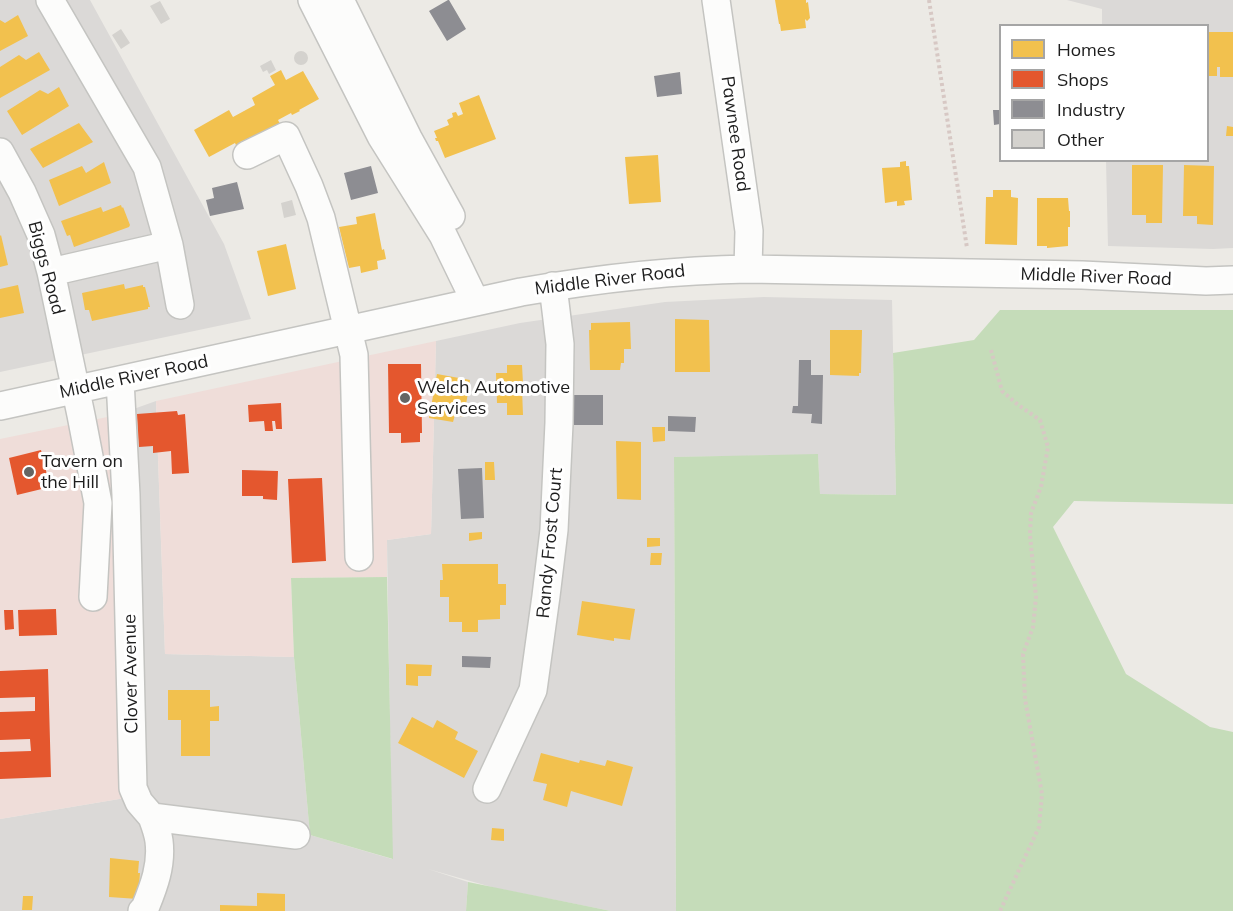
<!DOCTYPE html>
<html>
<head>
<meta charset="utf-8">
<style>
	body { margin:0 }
	#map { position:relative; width:1233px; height:911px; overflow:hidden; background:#eceae5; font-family:Mulish,sans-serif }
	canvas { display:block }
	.legend { position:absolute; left:999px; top:24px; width:210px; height:138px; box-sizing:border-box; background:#fff; border:2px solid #a5a5a5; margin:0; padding:8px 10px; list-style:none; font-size:18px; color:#1d1d1d }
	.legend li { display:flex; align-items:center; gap:12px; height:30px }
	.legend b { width:30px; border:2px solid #a5a5a5 }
</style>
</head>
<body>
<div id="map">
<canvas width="1233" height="911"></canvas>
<ul class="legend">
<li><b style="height:16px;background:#f2c14e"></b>Homes</li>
<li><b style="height:16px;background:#e4572e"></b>Shops</li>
<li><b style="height:16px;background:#8d8d92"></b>Industry</li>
<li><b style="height:16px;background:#d4d2ce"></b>Other</li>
</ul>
</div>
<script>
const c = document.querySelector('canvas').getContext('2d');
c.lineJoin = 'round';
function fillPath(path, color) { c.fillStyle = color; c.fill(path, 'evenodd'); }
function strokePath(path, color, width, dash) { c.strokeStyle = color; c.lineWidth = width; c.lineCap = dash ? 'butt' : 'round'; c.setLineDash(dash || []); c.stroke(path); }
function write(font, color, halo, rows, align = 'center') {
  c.font = font + ' Mulish,sans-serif'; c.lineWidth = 6; c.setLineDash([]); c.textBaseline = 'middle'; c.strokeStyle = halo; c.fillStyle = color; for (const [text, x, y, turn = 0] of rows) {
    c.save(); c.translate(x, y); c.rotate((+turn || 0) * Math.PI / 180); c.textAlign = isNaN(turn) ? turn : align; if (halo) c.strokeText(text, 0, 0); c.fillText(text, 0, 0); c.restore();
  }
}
fillPath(new Path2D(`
	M0,0H90L224,244L251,319L0,372Z
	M1067,0H1233V248L1213,249L1108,246L1106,161L1208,160V26L1102,25V9Z
	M764,297L892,300L896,495L820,494L818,455L674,457L676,911H611L495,888L428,869L468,882L466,911H0V819L131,797L117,415L156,401L165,654L294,657L310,835L392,859L387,540L431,534L436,341L520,323L665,302Z`), '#dbd9d7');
fillPath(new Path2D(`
	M436,341L431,534L387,540V577L291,578L294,657L165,654L156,401Z
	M117,415L131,797L0,819V439Z`), '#efddd9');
fillPath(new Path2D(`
	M1000,310H1233V504L1074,501L1053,527L1126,674L1210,727L1233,732V911H676L674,457L818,454L820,494L896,495L893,353L974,340Z
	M387,577L393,859L310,835L294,657L291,578Z
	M468,882L611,911H466Z`), '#c5dcb9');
fillPath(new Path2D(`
	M775,0H806V3L808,2L810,18L807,21L805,19L806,28L781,31L780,24H779Z
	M18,15L28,36L0,51V20L5,23Z
	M1208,32H1233V77H1220V67H1217V76H1208Z
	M39,52L50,70L0,98V67L19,55L26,60Z
	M281,70L286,80L303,71L319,99L299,110L300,111L292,115L291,113L278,120L280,124L237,147L235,143L209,157L194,130L229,110L233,117L255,105L252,98L275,85L270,76Z
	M59,87L69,106L22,135L7,111L40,90L48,94Z
	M479,95L496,139L445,158L438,141H436L435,138H437L434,131L449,125L447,120L453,117L452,113L456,112L458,116L463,114L459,103Z
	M79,123L93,142L43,168L30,149Z
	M1227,126L1233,127V136H1226Z
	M658,155L661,202L629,204L625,157Z
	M906,161V166H909L912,200L904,201L905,205L897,206V201L885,203L882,168L900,167V162Z
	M104,162L111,183L59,206L49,180L82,166L86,173Z
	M1132,165H1163L1162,223H1146V215H1132Z
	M1184,165L1214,166L1213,225L1197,224V216H1183Z
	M993,190H1011V197L1018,198L1017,245L985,244L986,197H993Z
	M1037,198H1068L1069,211H1070V227H1068V246L1047,248V246H1037Z
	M121,205L122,208L123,207L130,225L129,227L74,247L70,235L67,236L61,221L101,207L103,212Z
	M375,213L382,250L384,249L386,259L377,261L378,269L361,273L360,266L349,268L339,227L357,224L356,217Z
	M1,235L8,265L0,267V236Z
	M286,244L296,289L268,296L257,251Z
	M124,284L125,289L143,285V287H145L150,307H148V309L92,321L89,310H85L82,293Z
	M18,285L24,313L0,318V289Z
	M675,319L709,320L710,372H675Z
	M630,322L631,349H624V363H621L620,370H590L589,330H591V323Z
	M830,330H862L861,373H859V376L830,375Z
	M507,365H522L523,383H525V389H522L523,415H507V403H497L496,373H507Z
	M437,374L470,380L464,417L455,415L453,422L429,418Z
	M652,427H665V441L653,442Z
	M616,441L641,442V500L617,499Z
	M485,462H494L495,480H485Z
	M482,532V539L469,541V533Z
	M647,538H660V546L647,547Z
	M651,553H662L661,565H650Z
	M442,564H498V584H506V605H500V619L478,620V632H462V622H449V597H440V580H443Z
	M582,601L635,609L630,640L614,638V641L577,635Z
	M406,664L432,665L431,676H418V686L406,685Z
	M168,690H210V707L219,706V721H210V756H181V720H168Z
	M412,717L433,728L437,720L458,732L455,739L478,751L464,778L398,743Z
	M541,753L579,763L580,760L605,766L607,760L633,767L622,806L571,791L567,807L543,800L547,784L533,781Z
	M492,828L504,829V841L491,840Z
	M110,858L139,861L138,873H140L138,899L109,897Z
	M257,893L285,894V911H220V905L257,906Z
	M23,896H33L32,910H22Z`), '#f2c14e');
fillPath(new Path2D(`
	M388,364H421L422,433H420V442L401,443V433H389Z
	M281,403L282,429H276L275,421H272L273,431H265L264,421L249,422L248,405Z
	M177,411L178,415L185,414L189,473L172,474L171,451L153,453V446L139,447L137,414Z
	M41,450L50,487L17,495L9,458Z
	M242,470L278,471L277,500L263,499V496H242Z
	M322,478L326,561L292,563L288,479Z
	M56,609L57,635L19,636L18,610Z
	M4,610H13L14,629L5,630Z
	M48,669L51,777L0,779V752L31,751L30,739L0,740V712L35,711V697L0,698V671Z`), '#e4572e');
fillPath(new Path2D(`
	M448,0H449L466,29L447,41L429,11Z
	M680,72L682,94L657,97L654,76Z
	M993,110H1000V124L994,125Z
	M371,166L378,193L351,200L344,173Z
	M237,182L244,209L210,216L206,200L214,198L212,188Z
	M799,360H811V375H823L822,424L811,423L812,414L792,413L793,406H798Z
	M574,395H603V425H574Z
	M668,416L696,417L695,432L668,431Z
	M482,468L484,518L461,519L458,469Z
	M462,656L491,657L490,668L462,667Z`), '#8d8d92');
fillPath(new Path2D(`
	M160,1L170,19L161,24L150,6Z
	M121,29L130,43L121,49L112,35Z
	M294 58a7 7 0 1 1 14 0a7 7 0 1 1-14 0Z
	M271,60L276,70L269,74L267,70L263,72L260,66Z
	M292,200L296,215L284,218L281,203Z`), '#d4d2ce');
const minor = new Path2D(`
	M50,0L147,167L169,245L180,305
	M312,0L381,136L443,235L475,301
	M340,0L408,138L451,216
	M716,0L749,231L748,269
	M0,152L22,192L41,235L51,272L81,415L98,503L93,597
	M247,155L286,136L309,186L321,218L354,355L359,557
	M51,272L169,245
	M120,380L126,495L133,788L139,802L152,817L296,835
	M0,406L521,292C596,279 671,270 748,269L1082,275L1206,281L1233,280
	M487,789L533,690L546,596L554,530L559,423L560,344L553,286
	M142,911L145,908C154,886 162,865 159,841C158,833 155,825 152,817`);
strokePath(minor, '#c4c4c1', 30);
strokePath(new Path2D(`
	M929,0L967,248
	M991,350L1002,391L1017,404L1040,420L1048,447L1041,487L1031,513L1030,535L1036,597L1033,627L1023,654L1025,699L1042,794L1039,827L1000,911`), '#d7c8c4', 4, [3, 3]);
strokePath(minor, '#fcfcfb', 27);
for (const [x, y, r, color] of [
	[405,398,6,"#656563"],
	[29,472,6,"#656563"]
]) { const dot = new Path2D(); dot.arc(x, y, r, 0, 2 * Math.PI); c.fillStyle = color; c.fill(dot); strokePath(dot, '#fff', 2); }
write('18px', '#1d1d1d', '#fff', [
	["Pawnee Road",735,134,82],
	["Biggs Road",46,268,75],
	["Middle River Road",1096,277,2],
	["Middle River Road",610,280,-7],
	["Middle River Road",134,377,-12],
	["Randy Frost Court",550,543,-85],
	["Clover Avenue",131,674,-91]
]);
write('18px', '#1d1d1d', '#fff', [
	["Welch Automotive",417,388],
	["Services",417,409],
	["Tavern on",41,462],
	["the Hill",41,483]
], 'left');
</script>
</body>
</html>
